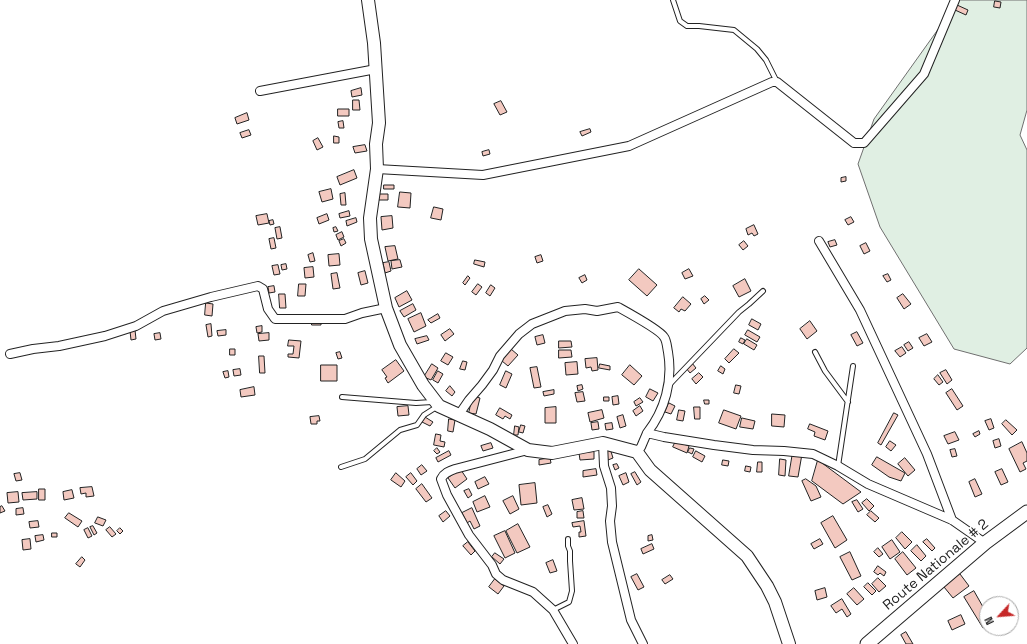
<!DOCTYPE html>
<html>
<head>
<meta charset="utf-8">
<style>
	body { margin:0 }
	#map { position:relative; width:1027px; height:644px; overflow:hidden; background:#fff; font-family:"Space Grotesk",sans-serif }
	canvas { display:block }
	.north { position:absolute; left:979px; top:596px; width:40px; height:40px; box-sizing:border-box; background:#fff; border:1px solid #a7a7a7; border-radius:50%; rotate:244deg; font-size:11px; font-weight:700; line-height:16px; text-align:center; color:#222 }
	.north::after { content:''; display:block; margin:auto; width:14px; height:18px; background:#c62828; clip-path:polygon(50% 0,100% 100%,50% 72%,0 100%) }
</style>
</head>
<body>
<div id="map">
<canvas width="1027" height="644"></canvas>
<div class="north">N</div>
</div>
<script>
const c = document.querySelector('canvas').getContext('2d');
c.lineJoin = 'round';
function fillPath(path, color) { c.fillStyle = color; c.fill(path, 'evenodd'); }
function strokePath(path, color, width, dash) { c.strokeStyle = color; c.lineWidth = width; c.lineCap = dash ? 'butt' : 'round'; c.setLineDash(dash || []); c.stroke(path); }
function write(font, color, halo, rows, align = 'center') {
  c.font = font + ' "Space Grotesk",sans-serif'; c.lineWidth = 3; c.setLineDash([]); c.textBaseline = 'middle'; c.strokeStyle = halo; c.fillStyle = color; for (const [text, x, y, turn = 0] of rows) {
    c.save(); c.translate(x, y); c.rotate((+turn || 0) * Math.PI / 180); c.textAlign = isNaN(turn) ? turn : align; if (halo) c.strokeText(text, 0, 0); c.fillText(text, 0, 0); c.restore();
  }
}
const green = new Path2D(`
	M952,0H1027V110L1020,135L1027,150V348L1010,364L954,349L880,227L858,164L874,119L949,14Z`);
fillPath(green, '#e0efe3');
strokePath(green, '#6f6f6f', 1);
const building = new Path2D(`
	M995,1L1001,2L1000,8L994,7Z
	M957,5L968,10L966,15L955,10Z
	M361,88L362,95L352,97L351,91Z
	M353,100H359L360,110H353Z
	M501,101L507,112L500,115L494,104Z
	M338,109H349V116H338Z
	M247,113L249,120L237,124L235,118Z
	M343,121L344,128H339L338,122Z
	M590,129L591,132L582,136L580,132Z
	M249,130L251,135L242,138L240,133Z
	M334,136L339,137V143H334Z
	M318,138L323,147L317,150L313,141Z
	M365,145L367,151L355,153L353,147Z
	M489,150L490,154L483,156L482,152Z
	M354,170L357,178L340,185L337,177Z
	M846,177V181L841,182V178Z
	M384,185H394V189H384Z
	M331,189L333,199L322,202L319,192Z
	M400,192L411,193L410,208L398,207Z
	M345,193L346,205H341L340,194Z
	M379,194H388V200H379Z
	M434,207L443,209L441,220L431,218Z
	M349,211L350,216L340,218L339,214Z
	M267,214L269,223L258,225L256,216Z
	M327,214L329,220L319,224L317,218Z
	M392,216L393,228L382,230L381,217Z
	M851,217L854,222L848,225L845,220Z
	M356,218L357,222L347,226L346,221Z
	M273,220L274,224L270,225L269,221Z
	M754,225L758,234L754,236L752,233L748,235L746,229Z
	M280,227L282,238L277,239L275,228Z
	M336,227L338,231L334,232L333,228Z
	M342,232L344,237L338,240L336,235Z
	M274,238L276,248L271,249L269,239Z
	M344,239L346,243L341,246L339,241Z
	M835,240L837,245L830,247L828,242Z
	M744,241L748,246L743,250L739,245Z
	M866,243L870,251L864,254L860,246Z
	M395,246L398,259L388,261L385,247Z
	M313,253L315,261L310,262L308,255Z
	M339,254L340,265L329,266L328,255Z
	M541,255L543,261L537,263L535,257Z
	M400,260L402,267L392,269L391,261Z
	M475,260L485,262L484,267L474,264Z
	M389,262L391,271L385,273L383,263Z
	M286,264L287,269L282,270L281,265Z
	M278,265L280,274L274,275L272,266Z
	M313,267L314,277L305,278L304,268Z
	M639,269L657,285L647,296L629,280Z
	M689,269L693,276L685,279L682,273Z
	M365,271L368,283L361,285L358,273Z
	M337,273L340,288L333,289L331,274Z
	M888,274L891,280L887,282L883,276Z
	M585,275L587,280L582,283L579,278Z
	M468,276L470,278L465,285L463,283Z
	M745,279L751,291L739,297L733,286Z
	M299,284H306L305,296H298Z
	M478,284L482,287L476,295L472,292Z
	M491,285L495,288L490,296L486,293Z
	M274,286L275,292L269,293L268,287Z
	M407,291L412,300L399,307L395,298Z
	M279,294H285L286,308H280Z
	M903,294L911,304L904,309L897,298Z
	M705,296L709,300L704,304L701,299Z
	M683,297L691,304L685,311L681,309L679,312L674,308Z
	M206,303L213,304L212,316L205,315Z
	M413,304L416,310L404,317L400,311Z
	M421,313L426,326L414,332L408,319Z
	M438,314L440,318L431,323L428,320Z
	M752,319L761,324L758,330L749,325Z
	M311,320H321V325H312Z
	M810,321L817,331L807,339L800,329Z
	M211,324L212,336L208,337L206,325Z
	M262,326V332L257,333L256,327Z
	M450,329L454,334L445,341L441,335Z
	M135,330L136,339L131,340L130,331Z
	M226,330V335L218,336L217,331Z
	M748,330L760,337L757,342L745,335Z
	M857,332L863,343L857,346L851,335Z
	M160,333L161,339L155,340L154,334Z
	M269,333V340L259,341L258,334Z
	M927,334L932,342L924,346L919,338Z
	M543,335L545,343L537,345L535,337Z
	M427,336L429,340L417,344L415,339Z
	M741,338L745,340L743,344L739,342Z
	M747,339L757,345L754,350L744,344Z
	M289,340L301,341L299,358L288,357V354H293L294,346H288Z
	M559,341H571L572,347L559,348Z
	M909,342L913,348L908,351L904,345Z
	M902,347L906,353L900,357L895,351Z
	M230,349H235V355H230Z
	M511,349L518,355L508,366L502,361Z
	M734,349L739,353L729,363L725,359Z
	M559,350H571L572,357L559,358Z
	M340,352L342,358L338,359L336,353Z
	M446,353L453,357L448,365L441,361Z
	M259,356H264L265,373H260Z
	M597,358L598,370L592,371L591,367L586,368L585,359Z
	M396,360L404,371L388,383L385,378L387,377L382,370Z
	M463,361L467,362L465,370L460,369Z
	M577,362L578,374L566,375L565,363Z
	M692,363L696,368L690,373L686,368Z
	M432,364L438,368L431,380L424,377Z
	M600,364L610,366V370L599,368Z
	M321,365H337V381H321Z
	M630,365L642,376L634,385L622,375Z
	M721,366L725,369L723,374L718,371Z
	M537,367L541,387L534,388L530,368Z
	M240,369L241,375L234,376L233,370Z
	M946,370L952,380L947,384L940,373Z
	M228,371L229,377L225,378L223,372Z
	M438,371L443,374L438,383L433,380Z
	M506,371L512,374L506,388L500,385Z
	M699,373L703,377L696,384L692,379Z
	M938,375L943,382L939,385L934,379Z
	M582,385L583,389L578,391L577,386Z
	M736,385L741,386L739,394L734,393Z
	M450,386L455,392L452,396L446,391Z
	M254,387L255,395L241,397L240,390Z
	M650,389L658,393L653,401L646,397Z
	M952,389L963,406L957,410L946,393Z
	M554,390V394L544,396L543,392Z
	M583,392L585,401L577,402L575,393Z
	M473,396L480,398L476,414L469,413Z
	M618,396L619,404L613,405L612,397Z
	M604,397H609V401H604Z
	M640,398L643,402L636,406L634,402Z
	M704,400H709V404H705Z
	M669,403L675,406L671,414L665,412Z
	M408,406L409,415L398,416L397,407Z
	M640,406L643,411L636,416L633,411Z
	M556,407V423H545V408Z
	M694,407H700V419H695Z
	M500,408L512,415L510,419L505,416L503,419L496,415Z
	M602,410L604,418L590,422L588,413Z
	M679,410L685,411L683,421L677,420Z
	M724,410L741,416L736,429L719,423Z
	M894,413L898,415L881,445L878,443Z
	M772,414L785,415L784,427L772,426Z
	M623,415L626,426L620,428L617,417Z
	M319,416L320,421H317V424H311L310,417Z
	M425,417L433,422L430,426L422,422Z
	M742,418L755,421L753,429L740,427Z
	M449,419L455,420L453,432L448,431Z
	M991,419L994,428L989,430L985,421Z
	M1006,420L1017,430L1012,435L1002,424Z
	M598,422L599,429L592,430L591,423Z
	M612,423L613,429L606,430L605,424Z
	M810,424L828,431L825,440L814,436L815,432L808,429Z
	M521,425L525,426L523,433L519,432Z
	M515,426L519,427L518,435H514Z
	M979,431L980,434L975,437L973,434Z
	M955,432L959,440L948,444L944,436Z
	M436,434L441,435L440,441L445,442L444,447L434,445Z
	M999,439L1001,446L995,448L993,441Z
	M676,441L689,446L687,453L673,447Z
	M890,441L896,445L891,451L886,447Z
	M1022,442L1027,453V461L1023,463L1026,469L1020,472L1009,449Z
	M491,443L493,448L483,451L481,446Z
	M609,445L613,458L608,460L604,447Z
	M437,448L440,452L437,454L434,451Z
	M690,448L694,449L692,454L688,452Z
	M955,449L957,456L952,457L950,450Z
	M449,451L451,455L438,462L436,458Z
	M696,451L705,456L702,462L693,457Z
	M594,452V459L580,460L579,453Z
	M793,452L802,454L798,477L789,476Z
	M877,457L905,473L901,481L889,477L872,465Z
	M550,458L551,463L539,465V460Z
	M905,458L915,470L908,476L898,464Z
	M780,459L786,460L785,476L779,475Z
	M723,460L729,461L728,466L722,465Z
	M818,460L861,492L843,504L812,481Z
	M758,462H762V472H757Z
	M617,464L619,468L615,470L613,465Z
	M422,465L427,471L421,475L417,469Z
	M746,466L751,467L750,472L745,471Z
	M596,469L597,475L583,477V471Z
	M1002,469L1008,482L1001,485L995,472Z
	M461,470L467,479L455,488L448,478Z
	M635,472L641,482L637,485L631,474Z
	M20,473L22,480L16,481L14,474Z
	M396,473L405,481L401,487L391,480Z
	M411,473L417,481L413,485L406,477Z
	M626,473L629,482L623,485L619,476Z
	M485,477L489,484L478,489L475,482Z
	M806,479L816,486L821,497L811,501L802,481Z
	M975,479L982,494L975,497L969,482Z
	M535,483L537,503L521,505L519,485Z
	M422,484L432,498L426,502L416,489Z
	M92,487L94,496L86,497V493L81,494L80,488Z
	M39,489H45V500H39Z
	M469,489L472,495L468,498L464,491Z
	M72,490L74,498L64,500L63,492Z
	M18,492L19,502L8,503L7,493Z
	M37,492V499L23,500L22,493Z
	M485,496L490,507L477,512L473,502Z
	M513,496L519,509L510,514L503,501Z
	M582,498L584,509L574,510L572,500Z
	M867,499L874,506L869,511L862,503Z
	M857,500L863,509L858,512L852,502Z
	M548,505L552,514L547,517L543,507Z
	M2,506L5,511L0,513V507Z
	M23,508L24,514L16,515V509Z
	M472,508L480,526L474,529L470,521L467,523L462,513Z
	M446,511L450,516L443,522L439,516Z
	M583,511L584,518H577V512Z
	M871,511L879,518L875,522L867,515Z
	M69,513L82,521L78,527L65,518Z
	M833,516L847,540L835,548L821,523Z
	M98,517L106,520L103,526L95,523Z
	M38,521L39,527L30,528L29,522Z
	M584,521L586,536L579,537V532H581L580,526L573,527L572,523Z
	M518,524L530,547L517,553L506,531Z
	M93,526L97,533L94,535L90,527Z
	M110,527L116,534L112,537L106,530Z
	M88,528L92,536L88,538L84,530Z
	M120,528L123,531L120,534L117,531Z
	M505,531L515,553L505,558L494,536Z
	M902,532L912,542L905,549L896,538Z
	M52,533H57V537H52Z
	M43,535L44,540L36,542L35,536Z
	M652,535L653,540L648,541V536Z
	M30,539L31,549L23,550L22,540Z
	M820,539L823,544L814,549L811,544Z
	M927,539L935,548L932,551L923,542Z
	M892,540L900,552L890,559L882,547Z
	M468,542L475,551L471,555L463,546Z
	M652,544L654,549L643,554L641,549Z
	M917,545L926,556L921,561L911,551Z
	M878,548L883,554L879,557L874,552Z
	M850,552L861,576L852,580L840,557Z
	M903,552L916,568L907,575L895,559Z
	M495,553L504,559L500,564L492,557Z
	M82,557L85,560L80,567L76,564Z
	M553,560L557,571L550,573L546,563Z
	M878,566L886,572L884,576L880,573L878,575L874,572Z
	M637,574L644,587L638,590L631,577Z
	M960,574L969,586L953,598L944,587Z
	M670,575L673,579L665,584L662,580Z
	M878,578L886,586L879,592L872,584Z
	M495,579L504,586L498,594L489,587Z
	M868,583L876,591L872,595L864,587Z
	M825,588L827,597L817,600L815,591Z
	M854,588L864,599L857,605L847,594Z
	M974,591L987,614V625L983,628L964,597Z
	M842,599L851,614L847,617L842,609L836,613L831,606Z
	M961,615L965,624L952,630L948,621Z
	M906,632L913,644H906L901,635Z`);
fillPath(building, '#f3c9c0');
strokePath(building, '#222', 1);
const lane = new Path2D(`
	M673,0L680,21L687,26H699L734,30L757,49L766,60L777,82
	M815,352L825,371L848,402
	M670,384L739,312L749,304L763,291
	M342,397L416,403L432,402
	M838,466L853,366
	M341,467L365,459L400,430L417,425L424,415L438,406
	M553,610L569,602L572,591L570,561V551L568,546V539`);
const street = new Path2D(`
	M260,91L376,69
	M377,169L483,175L629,146L772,82H777L854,143H864L924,74L955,0
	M819,241L860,310L927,454L952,520
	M10,354L33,349L59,346L105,336L136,326L163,311L211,297L258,286L263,289L268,309L275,319H345L362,313L386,308
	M458,416L469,400L482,385L493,370L500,356L519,334L532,324L565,311L585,309L597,311L618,307C627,312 660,330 664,337C667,341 667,348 668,352C673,381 665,410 647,433
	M603,443L604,466L611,488L612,506L610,521L612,542L631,620L643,644
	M528,450L455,469C449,471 444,473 441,479L447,495L469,535L492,565L496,574L503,580L533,592L553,610L573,644
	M637,452L641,447L647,433L664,437L714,445L753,450L784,451L813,454L838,466L868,484L952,520L985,543`);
const secondary = new Path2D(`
	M368,0L374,43L379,123L376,144L377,169L370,218L371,239L386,308L400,345L423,385L439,406L490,429L528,450L552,453L603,443L637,452L650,470L747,556L767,586L775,602L789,644`);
const primary = new Path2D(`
	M867,644L985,543L1027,512`);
strokePath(lane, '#222', 6);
strokePath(street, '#222', 10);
strokePath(secondary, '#222', 14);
strokePath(primary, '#222', 15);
strokePath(lane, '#fff', 4);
strokePath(street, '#fff', 8);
strokePath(secondary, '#fff', 12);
strokePath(primary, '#fff', 13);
write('14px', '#222', '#fff', [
	["Route Nationale # 2",936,565,-40]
]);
</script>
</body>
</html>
